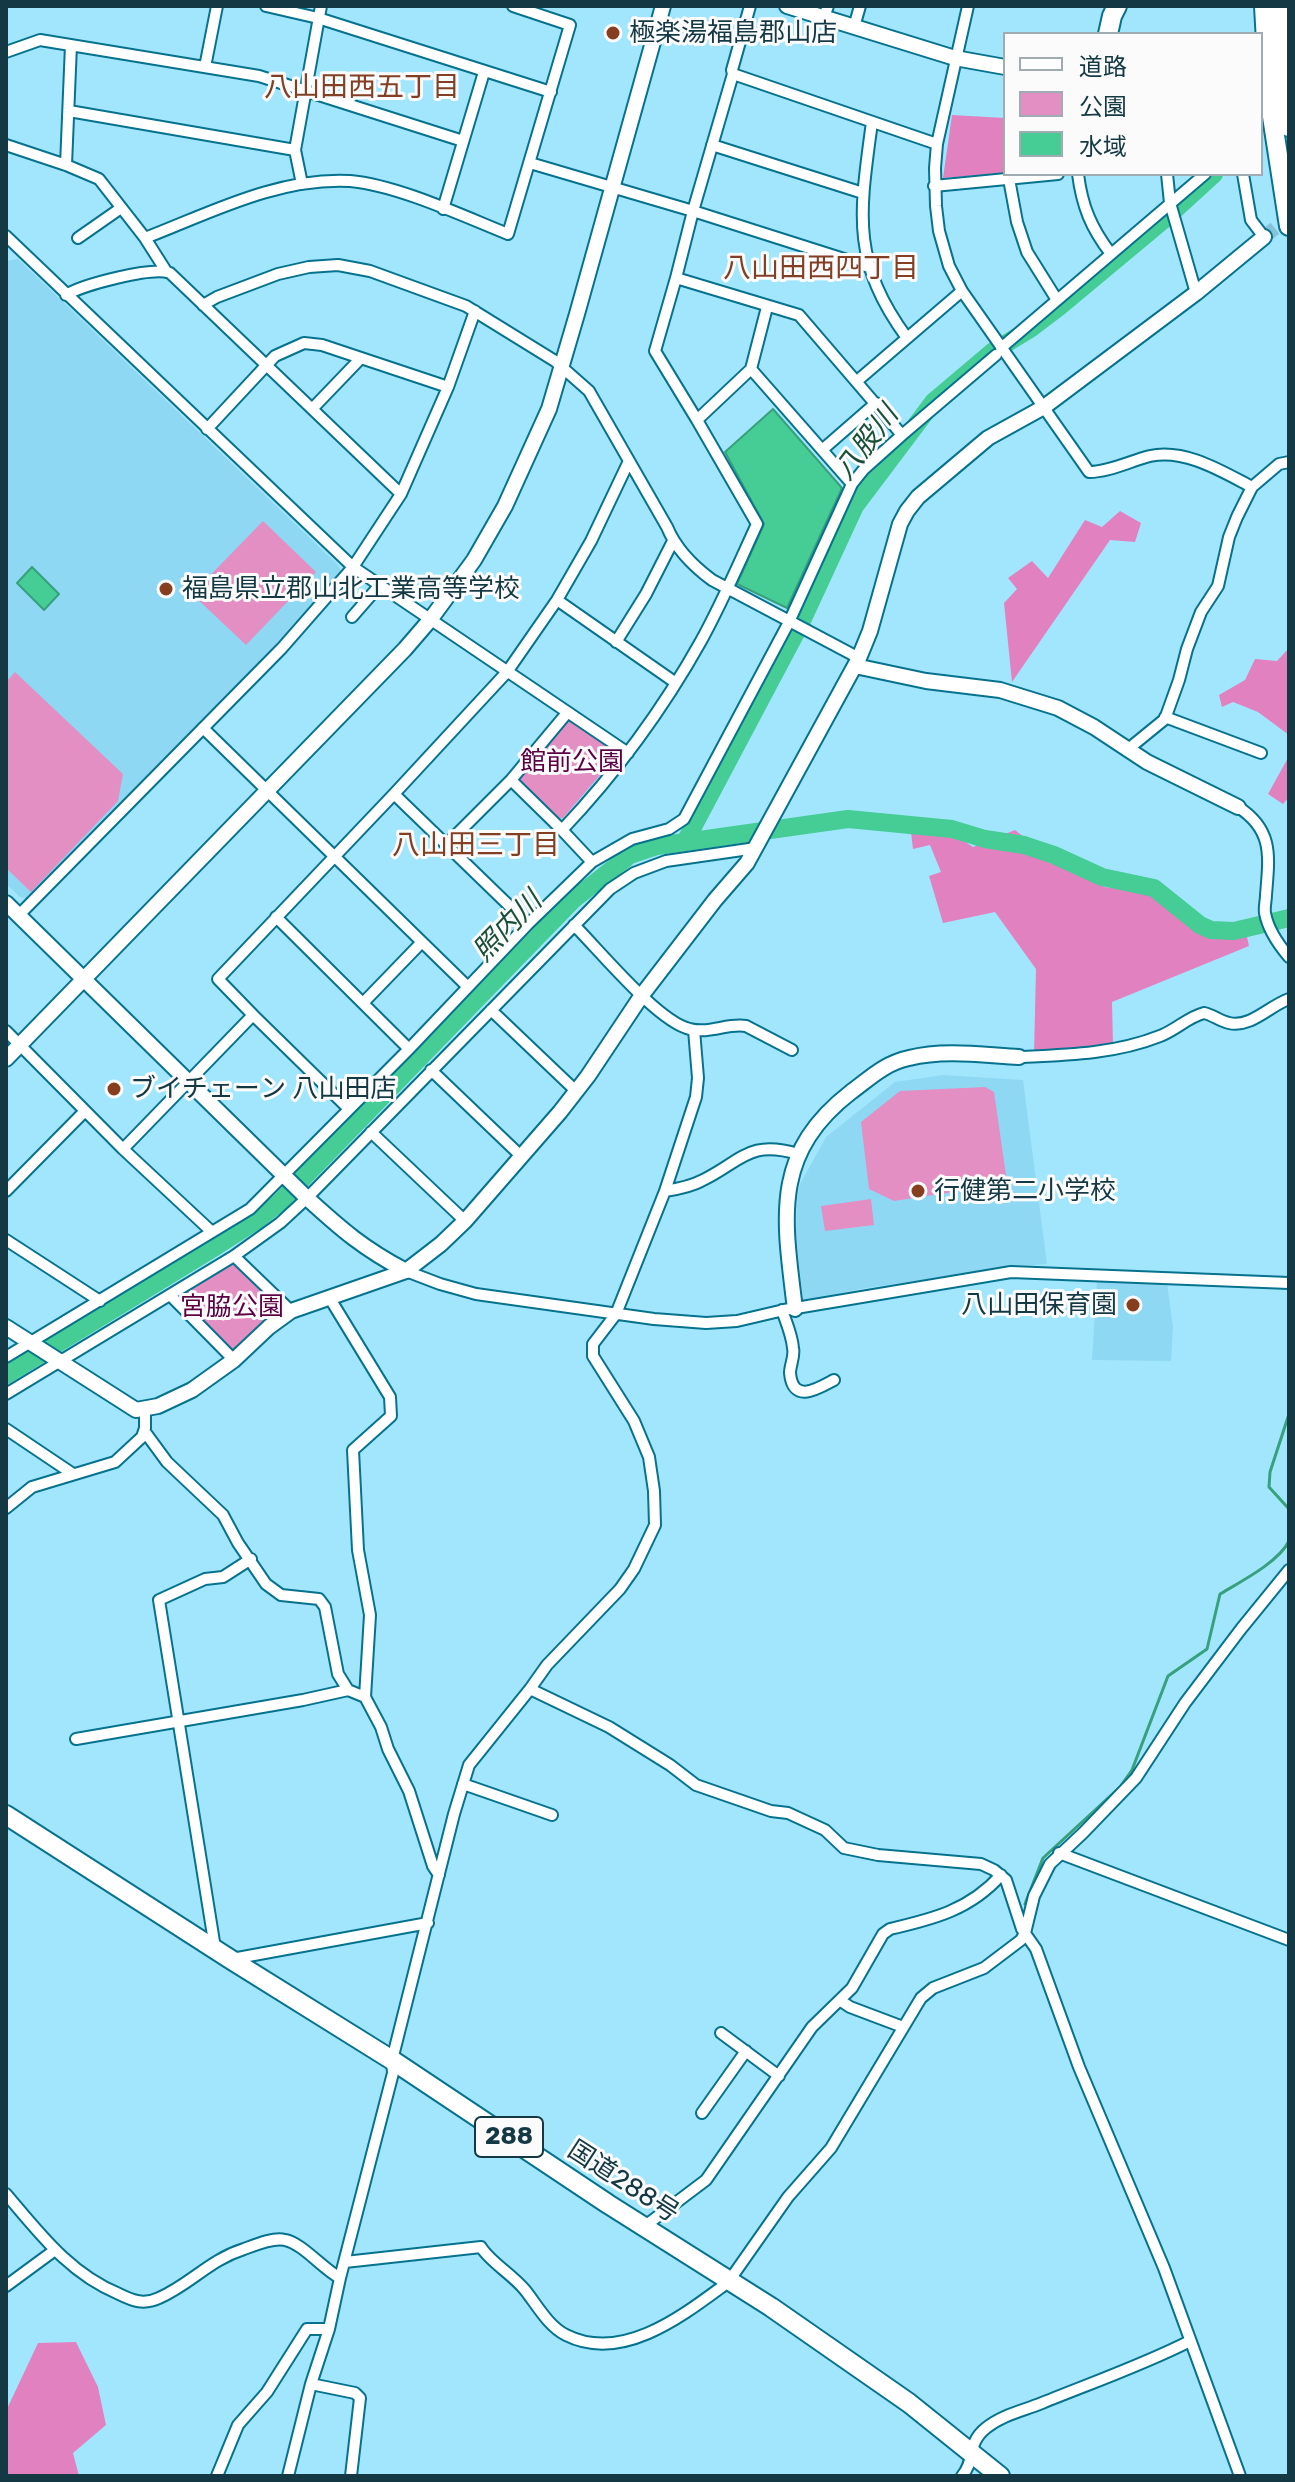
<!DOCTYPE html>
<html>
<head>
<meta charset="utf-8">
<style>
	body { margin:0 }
	#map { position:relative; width:1295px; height:2482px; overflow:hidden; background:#a2e6fe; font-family:Rubik,"Noto Sans JP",sans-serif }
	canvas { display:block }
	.frame { position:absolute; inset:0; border:8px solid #143945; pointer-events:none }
	.legend { position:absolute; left:1003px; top:32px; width:260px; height:144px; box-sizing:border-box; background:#fbfbfb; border:2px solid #9fadb2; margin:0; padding:10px 14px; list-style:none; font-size:24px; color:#143945 }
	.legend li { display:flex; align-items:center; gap:16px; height:40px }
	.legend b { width:40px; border:2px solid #9fadb2 }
</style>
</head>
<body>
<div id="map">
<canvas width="1295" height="2482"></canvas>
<div class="frame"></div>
<ul class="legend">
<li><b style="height:10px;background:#fff"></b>道路</li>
<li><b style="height:22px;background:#e38fc4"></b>公園</li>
<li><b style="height:22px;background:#46cc95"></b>水域</li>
</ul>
</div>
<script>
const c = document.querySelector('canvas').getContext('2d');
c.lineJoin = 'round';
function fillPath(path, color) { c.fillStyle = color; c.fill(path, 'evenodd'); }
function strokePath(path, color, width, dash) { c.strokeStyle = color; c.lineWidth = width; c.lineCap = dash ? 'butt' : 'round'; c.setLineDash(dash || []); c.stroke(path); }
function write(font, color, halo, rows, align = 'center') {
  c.font = font + ' Rubik,"Noto Sans JP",sans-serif'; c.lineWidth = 6; c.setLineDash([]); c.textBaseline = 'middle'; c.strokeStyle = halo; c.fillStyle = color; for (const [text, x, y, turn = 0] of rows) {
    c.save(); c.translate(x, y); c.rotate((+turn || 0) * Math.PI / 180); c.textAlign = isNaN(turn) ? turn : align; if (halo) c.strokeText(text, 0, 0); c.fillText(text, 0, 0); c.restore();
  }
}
fillPath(new Path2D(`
	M18,259L338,565L341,571L311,608L28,899L20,897L6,884V261Z
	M943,1075L1023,1080L1047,1264L1009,1267L860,1289L803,1302L796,1232L797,1199L800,1184L826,1137L895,1082Z
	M1097,1279L1167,1283L1173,1327L1171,1361L1092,1360Z`), '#8fd8f3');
fillPath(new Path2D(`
	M263,521L316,572L246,645L192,594Z
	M15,672L123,774L118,801L31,892L6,868V682Z
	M572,720L615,752L614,759L563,818L557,819L520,783V777L566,722Z
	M985,1087L994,1092L1006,1175L1000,1185L894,1201L869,1189L861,1122L900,1091Z
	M871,1199L874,1225L825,1231L821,1206Z
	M230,1264H234L281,1311L235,1351L230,1349L180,1300V1295Z`), '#e38fc4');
fillPath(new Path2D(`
	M952,115L1005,118V173L943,178Z
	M1120,511L1141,523L1135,542L1110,540L1012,682L1004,603L1017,589L1008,578L1032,561L1048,578L1085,520L1102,527Z
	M1287,650L1289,735L1258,712L1233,702L1222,707L1219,695L1245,680L1255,659L1277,661Z
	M1289,756V797L1283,804L1268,794Z
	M1015,830L1046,855L1098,879L1104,887L1154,892L1209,926L1245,928L1249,946L1112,1002L1113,1045L1034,1054L1036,969L995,912L943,923L929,876L941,872L930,845L913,849L911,832H950L973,847Z
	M76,2342L98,2387L106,2425L73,2453L79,2476H6V2411L38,2343Z`), '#e281bf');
const water = new Path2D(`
	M773,409L842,488L787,608L737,584L764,524L725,452Z
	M32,567L59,594L44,610L17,583Z`);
fillPath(water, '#46cc95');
strokePath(water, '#37a07d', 2);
strokePath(new Path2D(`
	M1289,1414L1270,1472L1269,1487L1289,1509
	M1025,1904L1043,1858L1120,1787L1132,1770L1168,1676L1207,1649L1220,1594C1240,1582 1279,1562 1289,1541`), '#37a07d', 3);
strokePath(new Path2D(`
	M685,842L800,625L855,506L934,401L992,352L1030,329L1059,307L1167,217L1214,174
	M6,1375L215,1247L257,1220L280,1202L573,900L630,855L657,846L848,819L952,829L985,839L1024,845L1054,855L1102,877L1154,888L1200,925L1211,930L1234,931L1289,918`), '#46cc95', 18);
strokePath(new Path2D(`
	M1264,237L1289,217`), '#86c3d9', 14, [14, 7]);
const minor = new Path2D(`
	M266,6L318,18L551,92
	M968,6L937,144L935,168L936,206L939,231L949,266L962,291L1089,472C1109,472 1130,461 1150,456C1185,448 1223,472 1252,487
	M824,17L828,6
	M854,27L860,6
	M6,52L40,40L259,76L463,141
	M205,67L217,6
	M733,74L732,70L750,6
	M69,111L295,150
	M872,122C860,212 850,260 907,338
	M6,145L66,165L99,179L145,238L166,271
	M712,145L863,193
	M530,163L693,211L869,267
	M66,165L71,45
	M1078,174C1082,206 1091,228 1111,254
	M1167,174L1170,203L1196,293
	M1243,174L1251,220L1264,237
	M1009,179L1017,222L1027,252L1057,300
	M302,184L295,150L321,6
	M934,186L1058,174
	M443,209L484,72
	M6,236L353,567L628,753
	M78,238L121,208
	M145,238C210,213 278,177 350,181C397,185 463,216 508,234L570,25L513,6
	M676,278L655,351L697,420
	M66,295C82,285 153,266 170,273L401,494
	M203,305L217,297L278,274L309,267L338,265L370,271L466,306L555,361L589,391L667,527C676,549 693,566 712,580L859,658
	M1001,348L1205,174
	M751,369L852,484
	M857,381L962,291
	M313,408L361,358
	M207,429L275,356L304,343L322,345L448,387
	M902,435L799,315L676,278L693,211L733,74L937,144
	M822,450L876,403
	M557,600L676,683
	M352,617L379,586
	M616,642L646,594L673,541
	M1165,717L1261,753
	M203,728L468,987
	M1127,750L1165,719L1179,680L1187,649L1201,612L1218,586L1229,537L1237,517L1252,487L1279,464L1289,462
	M511,780L562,830
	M394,794L528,924
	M1238,807C1274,830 1269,857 1266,895C1266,901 1264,907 1265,913C1268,930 1278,944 1289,957
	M446,845L511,780L567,713
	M592,862L632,839L669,829L684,819L789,622L852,484L864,469L902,435L996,355
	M18,916L282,648L353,567L401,494L448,387L475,311
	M276,917L409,1049
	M574,925C599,950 659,1023 690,1029C710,1034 727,1023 746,1026L792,1050
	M363,1003L422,942
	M491,1010L576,1091
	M253,1015L349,1109
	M6,1031L123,1149L212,1232
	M1019,1057C1066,1055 1115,1054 1160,1036C1176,1030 1188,1017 1204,1013C1213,1015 1220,1021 1229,1023C1251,1028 1269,1006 1289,999
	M431,1070L522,1157
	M371,1132L465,1221
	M123,1149L253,1015L218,979L394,794L507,672L557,600L591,541L629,461
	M6,1191L85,1111
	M665,1191L696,1097L698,1078L694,1030
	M6,1240L100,1301
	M234,1256L291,1311
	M406,1271L440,1284L476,1294L654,1319L706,1323L737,1321L784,1310L1011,1272L1289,1283
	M170,1295L234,1360
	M329,1297L390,1397L391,1416L353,1450L358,1550L370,1615L365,1697L381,1727L388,1749L409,1791L433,1866L439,1875
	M782,1310C786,1322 792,1335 793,1348C795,1356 790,1365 790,1373C793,1405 819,1388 834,1380
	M6,1357L250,1209L409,1049L528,924L592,862L562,830C616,773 663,709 701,641C722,603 739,563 757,524L697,420L751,369L767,307
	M6,1394L234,1256L280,1223L307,1198L610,889L634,873L666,861L756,848
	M6,1429L73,1474
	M145,1432L167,1462L223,1515L238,1543L266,1584L281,1595L319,1599L325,1607L338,1674L348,1690L365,1697
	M6,1508L32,1487L115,1462L142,1437L145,1428V1410
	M530,1689L609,1727L670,1765L696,1785L771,1811L788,1813L825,1830L844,1848L878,1855L981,1864L994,1870L1006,1880L1022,1929L1036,1949L1079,2067L1164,2268L1240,2476
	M76,1739L303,1700L348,1690
	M463,1784L552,1815
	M1059,1853L1289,1940
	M215,1948L159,1600L205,1579L223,1577L251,1559
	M232,1959L428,1923
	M841,2001L850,2007L903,2027
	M721,2033L779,2076
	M702,2113L746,2051
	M6,2194C40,2234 70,2274 119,2294C133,2301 144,2305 159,2298C191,2284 209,2260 244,2249C255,2245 273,2237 285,2240C302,2243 323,2269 340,2278
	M641,2229L706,2180L812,2027L852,1988L883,1934L890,1929C933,1919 970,1910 1001,1875
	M345,2262L481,2247C490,2262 512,2274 525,2290C537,2305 548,2326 566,2335C621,2363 681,2317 723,2286
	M729,2281L788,2197L831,2148L921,1998L933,1988L984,1968L1021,1940L1025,1933L1034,1896L1050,1864L1083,1833L1136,1778L1185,1703L1241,1629L1289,1570
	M6,2286L55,2250
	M311,2384L355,2393L360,2398L351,2476
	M217,2476L238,2425L267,2392L307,2329H329
	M288,2476L311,2384L329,2329L340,2278L393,2073L392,2060L454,1814L469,1765L530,1689L547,1665L620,1589L634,1569L655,1525L654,1491L649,1457L634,1421L593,1356V1344L616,1314L665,1191C677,1189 690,1187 701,1181C741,1162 748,1139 798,1154
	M962,2476C976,2460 966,2444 986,2428C1002,2415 1022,2411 1042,2403C1091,2383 1143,2365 1190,2341`);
const tertiary = new Path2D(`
	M787,6L955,58L1005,67
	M855,666L926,681L1000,690L1058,708L1094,727L1147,762L1238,807
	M6,903L307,1198C342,1230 364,1249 406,1271
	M6,1059L405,649L430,620L474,560L505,506L549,409L577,314L663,6
	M795,1309C784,1218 771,1154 851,1092C870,1078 885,1063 909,1058C944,1049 983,1055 1019,1057
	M6,1327L136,1410L158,1406L192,1390L234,1360L269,1327L291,1311L406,1271L441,1244L465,1221L560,1112L588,1076L642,995L715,900L747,863L859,658L870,631L900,524L907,511L918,497L988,438L1044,407L1196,293L1264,237`);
const trunk = new Path2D(`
	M1264,6L1269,97L1289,226
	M1278,6L1289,127
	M1108,34L1112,16L1117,6
	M6,1815L230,1959L392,2060L608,2204L771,2307L909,2403L1000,2476`);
strokePath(minor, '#06728d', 14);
strokePath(tertiary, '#06728d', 18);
strokePath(trunk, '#06728d', 22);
strokePath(minor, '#fff', 10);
strokePath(tertiary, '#fff', 14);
strokePath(trunk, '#fff', 18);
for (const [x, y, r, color] of [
	[613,33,8,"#863e1f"],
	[166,589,8,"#863e1f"],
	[114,1089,8,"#863e1f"],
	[918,1191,8,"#863e1f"],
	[1133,1305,8,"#863e1f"]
]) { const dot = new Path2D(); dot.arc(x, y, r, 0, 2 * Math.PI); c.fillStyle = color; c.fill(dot); strokePath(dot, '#fbfbfb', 3); }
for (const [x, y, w] of [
	[509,2137,68]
]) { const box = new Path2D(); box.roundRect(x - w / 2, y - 20, w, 40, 6); c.fillStyle = '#fbfbfb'; c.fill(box); strokePath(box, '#143945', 2); }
write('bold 24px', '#143945', null, [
	["288",509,2137]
]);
write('26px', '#143945', '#fbfbfb', [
	["極楽湯福島郡山店",629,33],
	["福島県立郡山北工業高等学校",182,589],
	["ブイチェーン 八山田店",130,1089],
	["行健第二小学校",934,1191],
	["八山田保育園",1117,1305,"right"]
], 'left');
write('26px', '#5c0045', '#fbfbfb', [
	["館前公園",572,762],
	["宮脇公園",232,1307]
]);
write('26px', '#143945', '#fbfbfb', [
	["国道288号",623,2182,33]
]);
write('28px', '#823f24', '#fbfbfb', [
	["八山田西五丁目",362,88],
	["八山田西四丁目",821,269],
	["八山田三丁目",476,846]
]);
write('italic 28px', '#1a4f39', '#fbfbfb', [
	["八股川",867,443,-53],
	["照内川",508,927,-46]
]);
</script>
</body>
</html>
